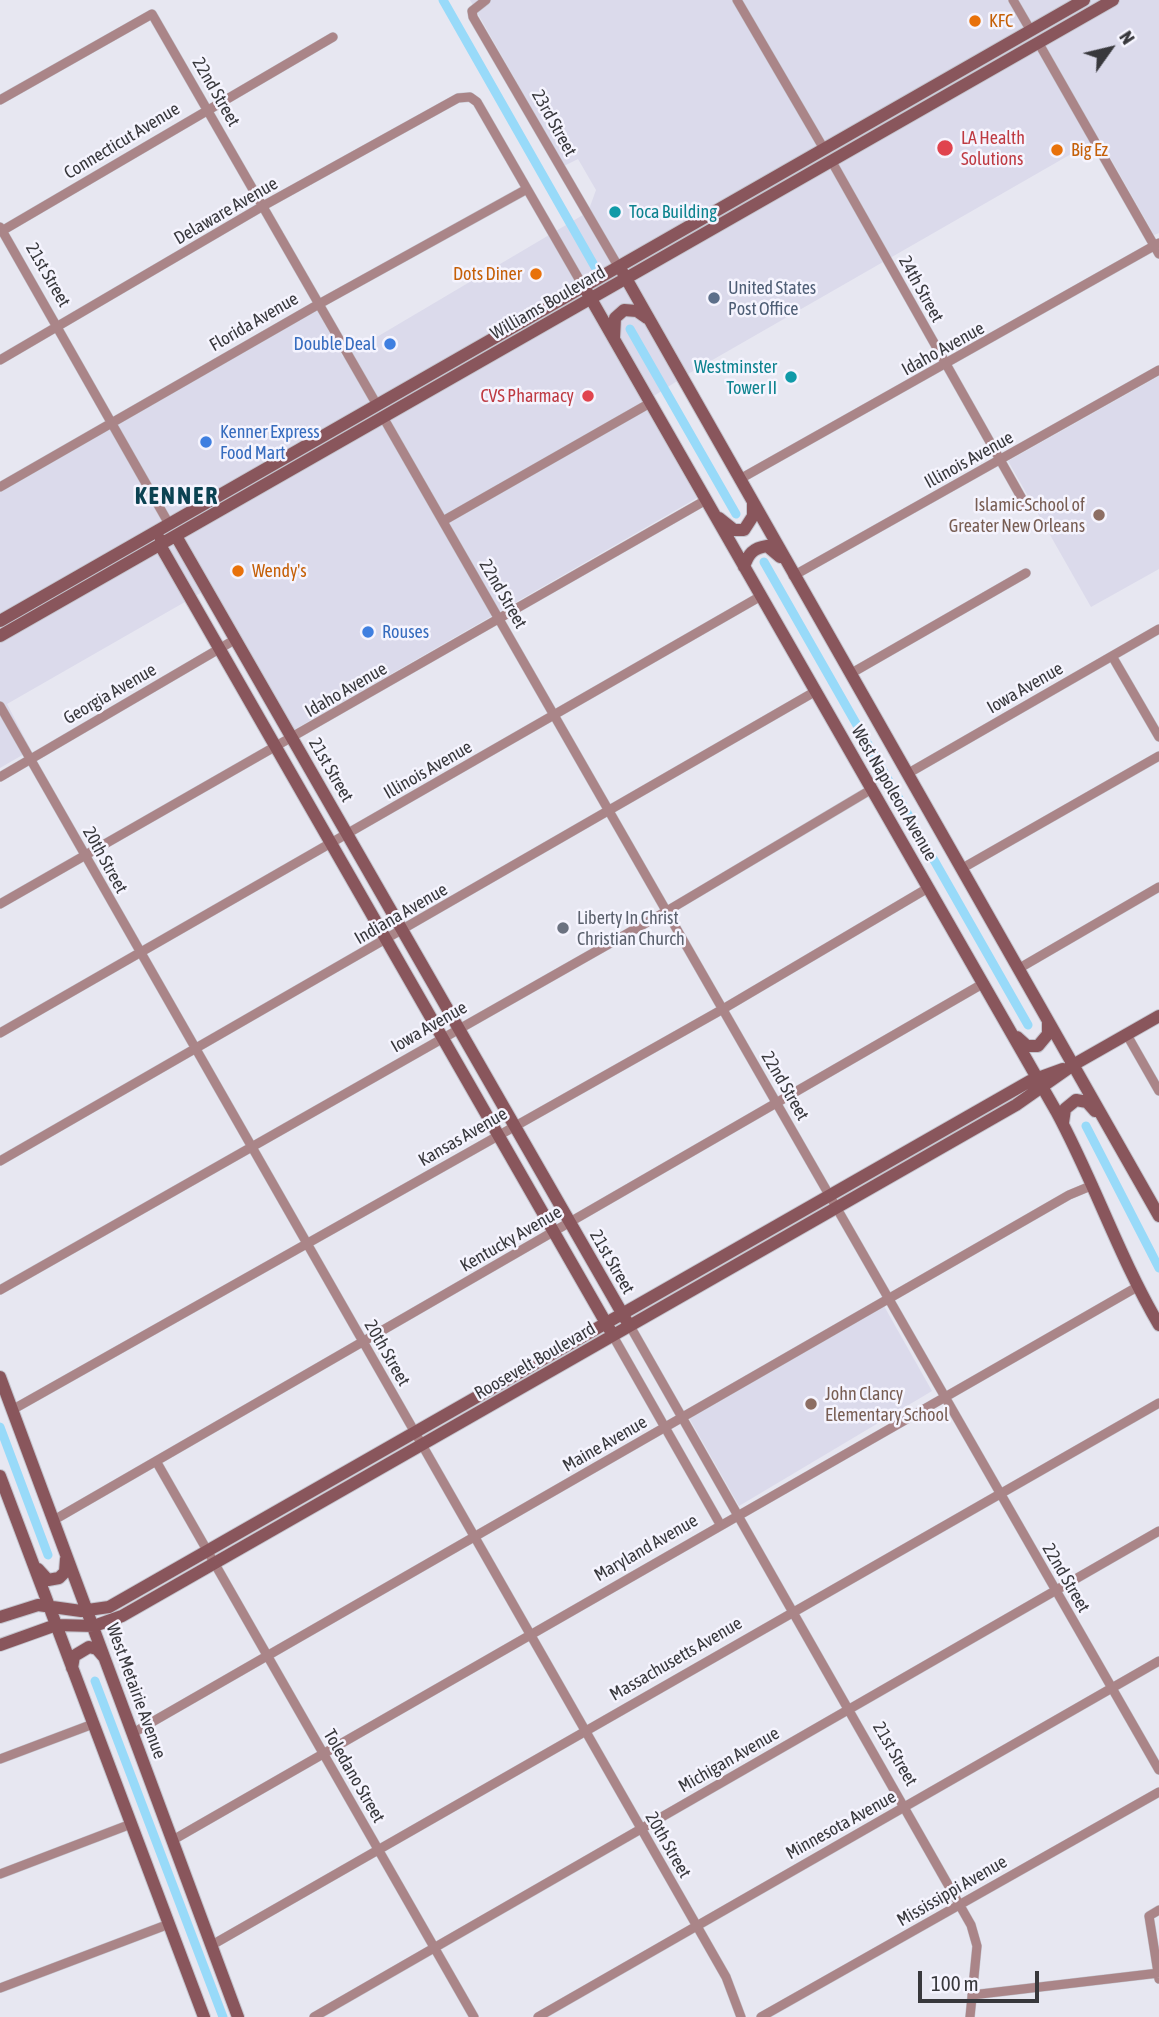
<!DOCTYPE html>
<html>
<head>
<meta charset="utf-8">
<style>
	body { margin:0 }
	#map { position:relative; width:1159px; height:2017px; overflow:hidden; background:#e7e7f1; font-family:"Asap Condensed",sans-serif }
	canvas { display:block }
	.north { position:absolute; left:1075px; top:14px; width:70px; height:70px; -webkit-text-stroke:5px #f5f4fe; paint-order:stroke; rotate:56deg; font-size:19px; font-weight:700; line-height:28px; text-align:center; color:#38383c }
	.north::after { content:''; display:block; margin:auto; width:24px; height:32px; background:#38383c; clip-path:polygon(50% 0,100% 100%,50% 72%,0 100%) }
	.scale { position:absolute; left:918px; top:1971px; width:121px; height:32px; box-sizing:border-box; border:4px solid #38383c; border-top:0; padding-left:9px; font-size:21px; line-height:24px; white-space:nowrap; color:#38383c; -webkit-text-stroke:5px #f5f4fe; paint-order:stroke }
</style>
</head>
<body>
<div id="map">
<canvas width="1159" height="2017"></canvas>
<div class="north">N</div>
<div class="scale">100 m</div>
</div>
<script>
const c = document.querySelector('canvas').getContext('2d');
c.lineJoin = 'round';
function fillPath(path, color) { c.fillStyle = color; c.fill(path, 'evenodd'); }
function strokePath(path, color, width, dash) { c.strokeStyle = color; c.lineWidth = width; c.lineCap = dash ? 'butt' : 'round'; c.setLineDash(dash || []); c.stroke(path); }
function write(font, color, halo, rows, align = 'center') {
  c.font = font + ' "Asap Condensed",sans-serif'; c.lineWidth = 5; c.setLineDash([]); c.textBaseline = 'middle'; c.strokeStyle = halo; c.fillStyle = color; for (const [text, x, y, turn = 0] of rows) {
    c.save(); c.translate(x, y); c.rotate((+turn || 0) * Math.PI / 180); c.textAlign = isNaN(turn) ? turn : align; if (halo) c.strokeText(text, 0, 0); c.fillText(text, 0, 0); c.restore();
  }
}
fillPath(new Path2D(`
	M470,0H1159V233L1154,235L1099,138L688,374L643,403L697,498L292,731L211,587L7,704L31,750L0,768V492L317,310L343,357L588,212L596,190L578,159L564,166Z
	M1159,376V569L1091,607L1008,461Z
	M884,1306L932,1391L739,1506L689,1418Z`), '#dbdaeb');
strokePath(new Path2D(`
	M443,0L595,267
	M630,329L736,514
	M764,562L1028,1025
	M1086,1126L1159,1268
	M0,1427L48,1555
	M95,1681L223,2017`), '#98daf9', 9);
const street = new Path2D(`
	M486,0L472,11L473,17L618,266
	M737,0L824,149
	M1013,0L1031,31
	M1038,42L1159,254
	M0,100L152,14L377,405
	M832,162L1025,504
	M0,227L169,524
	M0,232L333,37
	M0,360L263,206L458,98L470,97L477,102L583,286
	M383,417L1159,1770
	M740,479L1159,243
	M0,487L319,304L527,189
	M443,521L650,403
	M793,576L1159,370
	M1112,656L1159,737
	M850,674L1026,573
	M0,706L726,1977L741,2017
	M907,774L1159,629
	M0,777L236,639
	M961,869L1159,756
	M0,904L706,500
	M1018,969L1159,887
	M0,1033L761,596
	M1127,1035L1159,1091
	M0,1161L816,691
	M0,1290L667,911L872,789
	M630,1326L971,1925L977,1946L970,2017
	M613,1336L720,1524
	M12,1410L723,1009L928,888
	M156,1461L474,2017
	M54,1520L984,983
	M133,1733L1069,1195L1093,1185
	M0,1759L93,1724
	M173,1840L1137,1287
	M0,1874L131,1824
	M1159,1910L1149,1916L1159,1979
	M212,1945L1159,1403
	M0,1988L169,1924
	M972,1995L1159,1973
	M314,2017L1159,1531
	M538,2017L1159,1661
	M761,2017L1159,1792`);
const secondary = new Path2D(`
	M623,273L1159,1216
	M587,292L1056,1111C1094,1181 1119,1257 1159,1325
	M614,338L615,318L624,310L637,311L647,318
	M719,518L734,530H744L753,516V503
	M176,536L626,1320
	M161,540L160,545L610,1330
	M744,567C748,554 753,548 767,546L780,557
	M0,621L1084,0
	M0,636L1113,0
	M1017,1037L1027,1046H1038L1048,1034V1023
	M1063,1123L1065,1109L1076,1100L1087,1102L1095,1111
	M0,1377L238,2017
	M0,1476L204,2017
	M38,1569L48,1580L59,1578L65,1572L66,1559
	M0,1617L38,1605L81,1611L109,1607L1030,1081L1063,1069
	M0,1645L56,1625L94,1626L122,1616L1016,1105L1073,1065L1159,1016
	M72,1668L74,1656L89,1647L97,1649L103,1656`);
strokePath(street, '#c4c4cd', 10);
strokePath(secondary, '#c4c4cd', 14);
strokePath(street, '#aa8588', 9);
strokePath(secondary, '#89565c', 12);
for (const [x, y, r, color] of [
	[975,21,7,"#e8710a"],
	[945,148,9,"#e0444e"],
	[1057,150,7,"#e8710a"],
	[615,212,7,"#0f9aa8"],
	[536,274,7,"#e8710a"],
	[714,298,7,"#5c6f8a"],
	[390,344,7,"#3f7fe0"],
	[791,377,7,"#0f9aa8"],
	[588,396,7,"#e0444e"],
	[206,442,7,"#3f7fe0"],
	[1099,515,7,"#8d6e63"],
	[238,571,7,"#e8710a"],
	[368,632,7,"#3f7fe0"],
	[563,928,7,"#6b7280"],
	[811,1404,7,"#8d6e63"]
]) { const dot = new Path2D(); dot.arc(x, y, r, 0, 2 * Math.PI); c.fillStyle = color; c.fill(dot); strokePath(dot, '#f5f4fe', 2.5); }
write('18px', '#c56008', '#f5f4fe', [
	["KFC",989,21],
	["Big Ez",1071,150],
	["Dots Diner",522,274,"right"],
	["Wendy's",252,571]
], 'left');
write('18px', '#38383c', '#f5f4fe', [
	["22nd Street",216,92,60],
	["23rd Street",554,123,61],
	["Connecticut Avenue",122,141,-31],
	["Delaware Avenue",226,211,-30],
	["21st Street",48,275,60],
	["24th Street",921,289,61],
	["Williams Boulevard",548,303,-30],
	["Florida Avenue",254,322,-30],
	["Idaho Avenue",943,349,-29],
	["Illinois Avenue",969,460,-29],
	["22nd Street",503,594,60],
	["Iowa Avenue",1025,688,-30],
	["Idaho Avenue",346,690,-30],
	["Georgia Avenue",110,694,-30],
	["21st Street",331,770,60],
	["Illinois Avenue",428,770,-30],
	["West Napoleon Avenue",894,793,60],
	["20th Street",105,860,61],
	["Indiana Avenue",401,914,-30],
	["Iowa Avenue",429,1027,-30],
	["22nd Street",785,1086,60],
	["Kansas Avenue",463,1137,-30],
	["Kentucky Avenue",511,1239,-30],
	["21st Street",612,1262,60],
	["20th Street",387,1353,60],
	["Roosevelt Boulevard",535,1361,-30],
	["Maine Avenue",605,1444,-30],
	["Maryland Avenue",646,1548,-30],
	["22nd Street",1066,1578,60],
	["Massachusetts Avenue",676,1659,-30],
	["West Metairie Avenue",136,1691,70],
	["21st Street",895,1754,60],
	["Michigan Avenue",729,1760,-30],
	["Toledano Street",354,1776,60],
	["Minnesota Avenue",841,1825,-29],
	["20th Street",668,1845,60],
	["Mississippi Avenue",952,1891,-30]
]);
write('18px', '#be3a42', '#f5f4fe', [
	["LA Health",961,138],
	["Solutions",961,159],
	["CVS Pharmacy",574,396,"right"]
], 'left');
write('18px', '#0d838f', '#f5f4fe', [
	["Toca Building",629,212],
	["Westminster",777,367,"right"],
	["Tower II",777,388,"right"]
], 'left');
write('18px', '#4e5e75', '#f5f4fe', [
	["United States",728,288],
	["Post Office",728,309]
], 'left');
write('18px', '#366cbe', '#f5f4fe', [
	["Double Deal",376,344,"right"],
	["Kenner Express",220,432],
	["Food Mart",220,453],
	["Rouses",382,632]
], 'left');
write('18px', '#785e54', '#f5f4fe', [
	["Islamic School of",1085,505],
	["Greater New Orleans",1085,526],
	["John Clancy",825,1394,"left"],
	["Elementary School",825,1415,"left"]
], 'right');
write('18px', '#5b616d', '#f5f4fe', [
	["Liberty In Christ",577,918],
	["Christian Church",577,939]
], 'left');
c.letterSpacing = '2px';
write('bold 24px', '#0b4252', '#f5f4fe', [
	["KENNER",177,496]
]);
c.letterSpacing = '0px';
</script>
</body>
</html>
